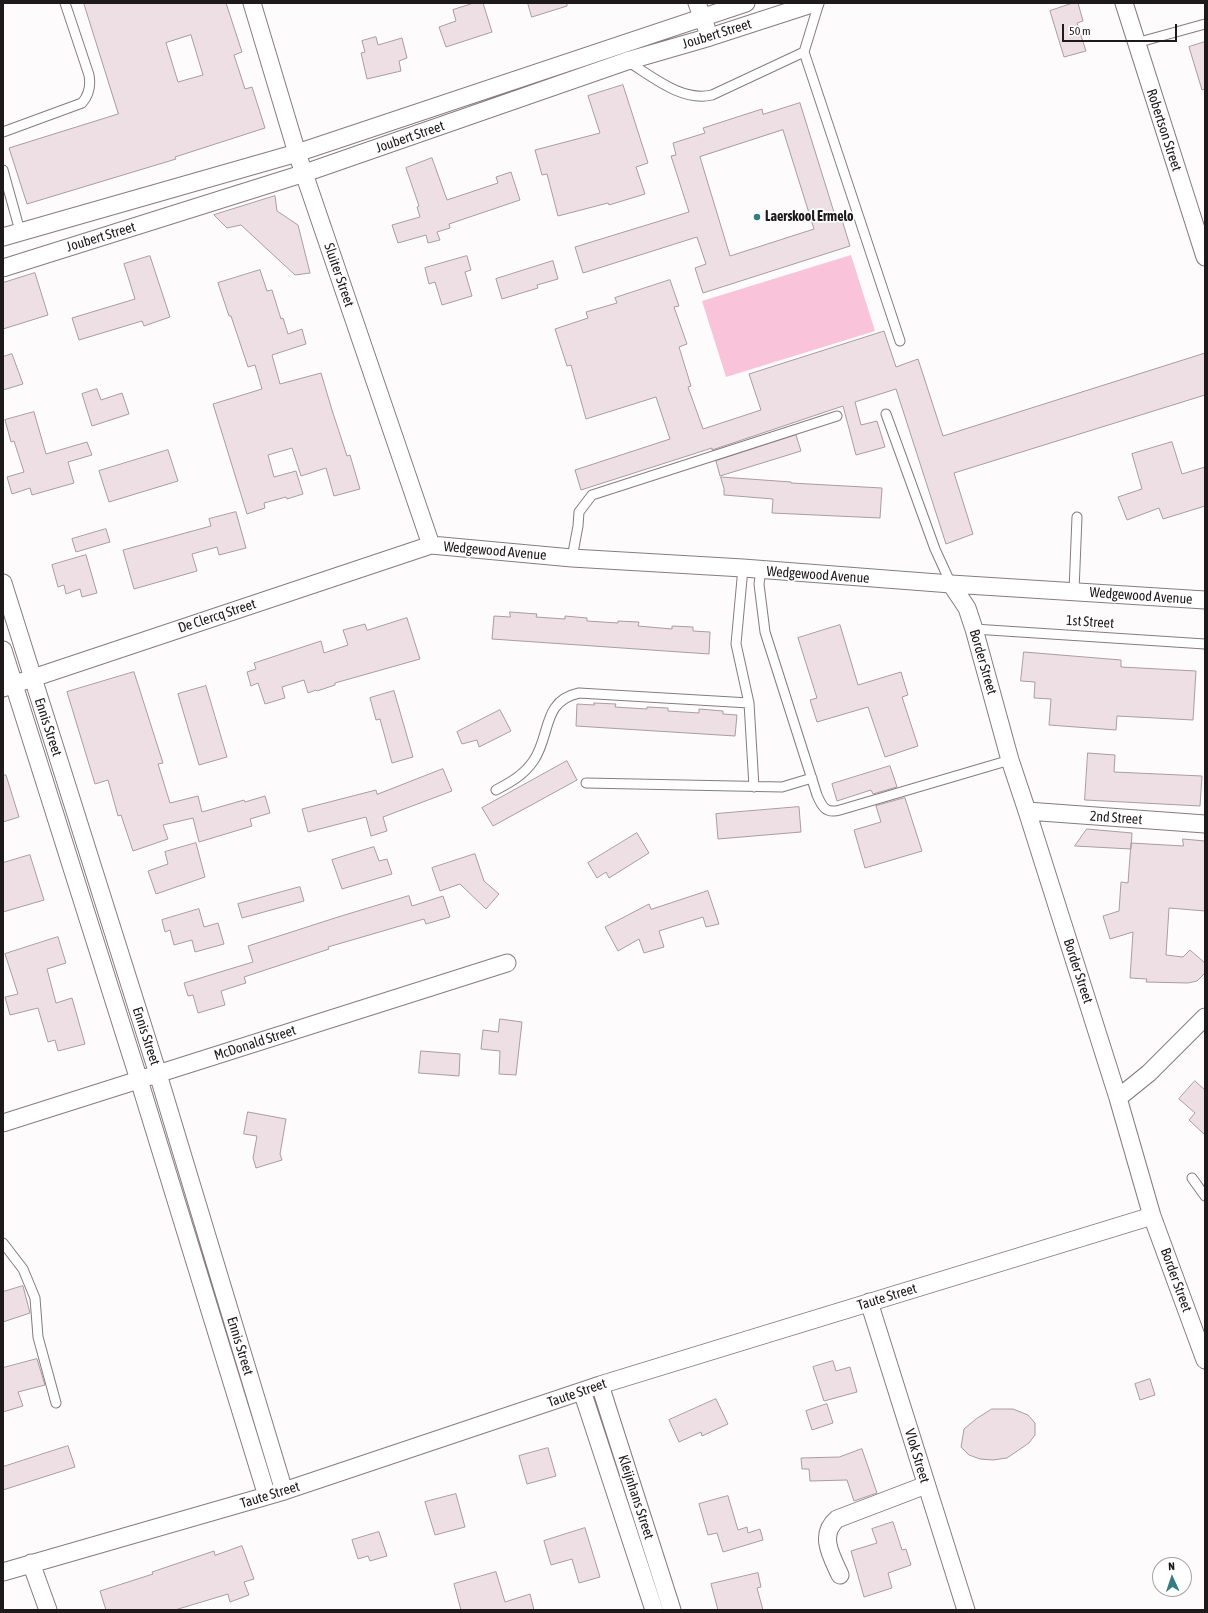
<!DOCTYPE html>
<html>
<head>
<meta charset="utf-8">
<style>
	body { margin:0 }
	#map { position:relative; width:1208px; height:1613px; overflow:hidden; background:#fefbfc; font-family:"Asap Condensed",sans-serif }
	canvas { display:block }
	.frame { position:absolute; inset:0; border:4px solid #1e191b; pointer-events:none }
	.north { position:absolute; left:1152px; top:1557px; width:40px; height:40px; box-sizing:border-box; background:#fff; border:1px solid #a5a3a4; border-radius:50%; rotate:357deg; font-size:11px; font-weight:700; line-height:16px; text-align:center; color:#1e191b }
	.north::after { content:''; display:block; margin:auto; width:14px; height:18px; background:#347d83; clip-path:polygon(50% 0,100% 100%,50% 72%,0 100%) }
	.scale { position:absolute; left:1062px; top:24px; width:115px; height:18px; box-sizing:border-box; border:2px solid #1e191b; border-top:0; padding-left:5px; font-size:12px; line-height:14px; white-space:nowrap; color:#1e191b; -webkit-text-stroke:3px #fff; paint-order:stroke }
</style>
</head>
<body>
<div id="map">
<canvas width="1208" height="1613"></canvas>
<div class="frame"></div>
<div class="north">N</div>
<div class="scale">50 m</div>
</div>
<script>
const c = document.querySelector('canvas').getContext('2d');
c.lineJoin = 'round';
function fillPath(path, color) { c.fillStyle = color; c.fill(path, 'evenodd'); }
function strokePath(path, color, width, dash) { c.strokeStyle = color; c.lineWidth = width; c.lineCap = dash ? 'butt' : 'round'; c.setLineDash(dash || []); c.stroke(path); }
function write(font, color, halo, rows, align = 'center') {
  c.font = font + ' "Asap Condensed",sans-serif'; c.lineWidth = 3.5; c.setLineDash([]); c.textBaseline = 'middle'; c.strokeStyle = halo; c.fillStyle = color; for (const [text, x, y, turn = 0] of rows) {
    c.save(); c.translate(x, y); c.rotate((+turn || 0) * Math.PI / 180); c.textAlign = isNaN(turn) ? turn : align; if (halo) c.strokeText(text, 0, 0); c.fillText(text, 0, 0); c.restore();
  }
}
fillPath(new Path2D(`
	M851,255L875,331L726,377L702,301Z`), '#f9c4d9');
const building = new Path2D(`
	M84,3H226L242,52L234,55L245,89L252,87L265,128L175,157L176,159L27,204L9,148L118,114ZM191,35L203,75L178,82L166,43Z
	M474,3H483L492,32L446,47L439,27L456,21L453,10Z
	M528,3H567V6L532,17Z
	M1073,3H1078L1083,21L1077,23L1086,51L1064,57L1050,11Z
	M376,37L378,45L402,38L407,58L399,61L401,71L367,79L361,53L365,52L362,41Z
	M1205,42V89L1202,90L1189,47Z
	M623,85L648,163L636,167L645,194L609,205L608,203L558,216L547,174L542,175L535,150L600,133L588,96Z
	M800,103L837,222L842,220L850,246L703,293L695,268L706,264L697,237L583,273L575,247L689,212L671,156L676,155L673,143L705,133L703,128L762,109L763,114ZM783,130L814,229L730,256L700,157Z
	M432,158L447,200L498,183L496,177L511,172L520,200L449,224L450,228L437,232L440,240L428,243L426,235L398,243L392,225L420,217L417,207L419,206L406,168Z
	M275,196L277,211L298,225L310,273L295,275L241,225L227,228L214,215Z
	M150,256L170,317L144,326L142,321L79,340L72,318L135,299L124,264Z
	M467,256L471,270L465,272L472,296L442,305L435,282L429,284L425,268Z
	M553,261L558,279L537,285L538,288L502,299L496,279Z
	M260,270L267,291L272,290L281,319L283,318L288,334L302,329L306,344L272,355L280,384L321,373L332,410L347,456L350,455L360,489L334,496L326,468L301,476L292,448L268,455L274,477L296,471L303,494L287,499L286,497L264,503L265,508L247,514L213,404L262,389L255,365L248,367L231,316H229L218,283Z
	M35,273L48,315L3,329V283Z
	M670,280L679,306L674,307L687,344L679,347L691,386L688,387L703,429L761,410L749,374L884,331L896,367L918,359L943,436L1205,353V395L954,473L973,534L946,544L896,389L855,402L861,425L877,421L885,447L856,455L843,406L712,450V448L581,490L575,470L670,439L656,397L586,419L571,365L567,366L555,329L588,318L586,312L617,303L615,298Z
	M12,354L23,384L3,390V357Z
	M97,389L101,400L122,393L129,414L92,426L82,394Z
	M34,412L46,454L87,442L92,455L68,462L74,483L32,495L30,488L12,494L7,477L24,472L14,441L11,442L5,420Z
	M796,435L801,451L720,476L716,461Z
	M1172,442L1182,474L1205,467V506L1163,519L1159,508L1127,520L1118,497L1142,489L1132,454Z
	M168,450L178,481L109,502L99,471Z
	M721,477L791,482V483L882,488L880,518L772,513L773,499L724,495V489Z
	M236,512L246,548L219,555L217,547L192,554L197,571L134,589L123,550L211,526L209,519Z
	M106,529L110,542L76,552L72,539Z
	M86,555L97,593L82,597L80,589L66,594L64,585L58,587L52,565Z
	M510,612L537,614L536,617L565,619V616L587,618V621L618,623V621L639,622L638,626L672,629V626L693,627V631L710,632L709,654L492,639L494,616L510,617Z
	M407,618L420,659L335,683V685L317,691L316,690L308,693L304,680L282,687L285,698L265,704L258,683L251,686L247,672L256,669L254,663L321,641L324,653L348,645L343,630L365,624L367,630Z
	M840,625L858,685L901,672L908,695L902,697L918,746L885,757L868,707L817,722L810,700L817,698L798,638Z
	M1024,652L1121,660V667L1196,671L1193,720L1117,716L1116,730L1049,725L1051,699L1034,698L1035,682L1021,681Z
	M134,672L163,763L158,764L170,803L198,796L202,812L244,800L245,802L265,796L270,813L250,819L252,826L199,842L193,818L163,825L168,839L133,851L121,815L118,816L108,780L95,784L67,692Z
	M206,686L227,757L199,765L178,694Z
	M394,691L413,757L392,763L380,719L376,720L370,698Z
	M594,703L616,704L615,707L647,709V707L668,708V711L699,713V709L723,711V714L737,715L735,736L576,726L577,704L594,705Z
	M500,710L511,731L479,747L477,740L462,744L457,732Z
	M1088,753L1115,755L1114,772L1202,776L1200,806L1085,800Z
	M567,761L577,780L493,826L482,808Z
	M890,766L897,787L873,794L871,790L837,801L832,784Z
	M443,769L452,791L383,817L387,831L371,836L366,817L308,832L302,809L376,790L377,794Z
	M3,775H6L19,817L3,822Z
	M905,798L922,851L865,868L854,830L881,822L876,806Z
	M799,807L801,832L718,839L716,814Z
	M1087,829L1132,833L1131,849L1075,846Z
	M637,833L649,853L609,878L606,872L597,878L588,863Z
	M1183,839L1205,841V911L1169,908L1166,955L1183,957L1190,950L1205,963V973L1197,981L1188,983L1146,982L1147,979L1130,978L1133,932L1110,939L1103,916L1119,911L1121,882L1128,883L1131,843L1183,846Z
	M196,843L205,877L156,894L148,871L168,864L165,852Z
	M374,847L379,861L387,859L392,874L342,889L332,860Z
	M475,854L484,881L499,894L486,909L460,884L440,891L432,868Z
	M30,855L44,900L3,912V863Z
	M300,887L304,901L242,918L238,904Z
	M708,891L719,924L706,927L703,917L659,931L664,947L644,953L639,939L618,951L605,927L649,904L651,909Z
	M409,896L412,906L443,896L450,917L426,924L424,919L328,947L329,949L244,977L246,983L221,991L225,1005L198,1013L193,995L188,996L184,983L253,962L248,946L338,917Z
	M199,909L204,927L218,923L224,944L195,952L192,940L174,945L170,930L165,932L162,920Z
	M58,937L66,963L47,969L56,1003L72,998L85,1044L58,1051L55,1040L48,1042L38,1008L10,1015L5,997L18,994L5,954Z
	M500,1019L522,1022L516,1075L499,1074L500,1051L481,1049L483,1030L498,1032Z
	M421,1051L460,1054L459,1076L419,1073Z
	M1195,1081L1205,1090V1135L1189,1120L1195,1113L1179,1099Z
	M248,1112L286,1119L280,1154L282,1160L256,1168L253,1158L257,1136L244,1134Z
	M23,1286L30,1313L3,1322V1292Z
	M37,1359L45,1385L18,1392L23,1406L3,1412V1368Z
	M833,1361L836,1371L850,1367L857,1392L824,1401L813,1367Z
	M1150,1379L1155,1395L1140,1400L1135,1384Z
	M716,1399L728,1424L702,1436L701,1432L679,1442L669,1420Z
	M827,1404L833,1423L812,1430L806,1411Z
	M992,1409H1013L1028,1415L1035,1423V1435L1029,1443L1007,1458L993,1460L980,1459L969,1455L961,1447L964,1429L976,1419Z
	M68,1446L75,1467L3,1490V1467Z
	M548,1448L556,1476L527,1484L519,1456Z
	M862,1449L877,1493L854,1501L847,1480L810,1481L809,1469H802L801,1458L839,1457Z
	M456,1494L465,1527L435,1535L425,1502Z
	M728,1496L738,1530L747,1527L748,1533L760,1529L763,1540L723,1552L717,1533L708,1535L699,1504Z
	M893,1522L902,1550L906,1549L911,1565L888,1573L892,1588L864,1597L851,1551L877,1543L872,1529Z
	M585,1528L600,1577L579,1583L572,1559L551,1565L544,1541Z
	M379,1532L387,1556L370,1561L368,1556L358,1559L352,1540Z
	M242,1546L254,1579L244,1582L249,1595L230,1602L228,1594L175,1610H106L100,1591L153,1574L152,1572L214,1551L215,1555Z
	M496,1572L505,1602L530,1594L534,1610H461L454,1584Z
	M758,1573L761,1587L757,1588L763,1610H718L711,1584Z`);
fillPath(building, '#eddfe4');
strokePath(building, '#aa9ca1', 1);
const service = new Path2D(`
	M1136,43L1205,24
	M804,52L900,341
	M627,61C652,76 681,102 712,95L804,52L819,3
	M3,132L82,103C89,95 91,86 89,75L65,3
	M3,170L20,231
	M886,414L935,549L951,584
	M572,558L578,526L579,512L592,495L837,416
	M743,568L736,644L749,703L754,787
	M761,570L759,584L765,632L817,795C822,807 826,814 840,810L1010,760
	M1074,591L1077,517
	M974,629L1205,644
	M586,783L782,787L812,778
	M496,790C511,782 524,775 534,760C551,734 542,701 579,693L749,703
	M1192,1178L1205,1196
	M3,1243L23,1269L35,1298L38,1337L56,1403`);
const minor = new Path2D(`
	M252,3L297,153L431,545
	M697,3L706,27
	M1124,3L1205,257
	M3,237L297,153L746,3
	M3,268L305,173L627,61L710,37L815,3
	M3,583L158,1074L284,1491
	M951,584L967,608L974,629L1010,760L1027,811L1118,1098L1152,1216L1205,1360
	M3,650L139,1080L267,1496
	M3,688L431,545L572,558L743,568L951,584L1205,600
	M1027,811L1205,824
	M1118,1098L1149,1073L1205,1017
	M3,1123L507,963
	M869,1302L966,1610
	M600,1385L672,1610
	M582,1391L654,1610
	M31,1563L48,1610
	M3,1572L284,1491L600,1385L1152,1216
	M840,1575C832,1557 818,1535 837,1519L926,1485`);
strokePath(service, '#887b80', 11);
strokePath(minor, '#887b80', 19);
strokePath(service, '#fff', 9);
strokePath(minor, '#fff', 17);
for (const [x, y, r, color] of [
	[757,217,4,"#347d83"]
]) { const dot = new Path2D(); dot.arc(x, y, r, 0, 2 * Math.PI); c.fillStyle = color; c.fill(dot); strokePath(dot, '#fff', 1.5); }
write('14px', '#1e191b', '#fff', [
	["Joubert Street",717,34,-17],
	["Robertson Street",1164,130,72],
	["Joubert Street",410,137,-19],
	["Joubert Street",101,237,-17],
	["Sluiter Street",339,275,71],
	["Wedgewood Avenue",495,551,5],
	["Wedgewood Avenue",818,575,4],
	["Wedgewood Avenue",1141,596,4],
	["De Clercq Street",217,616,-18],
	["1st Street",1090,622,4],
	["Border Street",983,662,74],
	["Ennis Street",48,727,72],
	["2nd Street",1116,818,4],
	["Border Street",1078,971,72],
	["Ennis Street",146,1036,72],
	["McDonald Street",255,1043,-18],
	["Border Street",1176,1280,70],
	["Taute Street",887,1297,-17],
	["Ennis Street",240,1346,73],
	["Taute Street",577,1393,-19],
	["Vlok Street",917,1456,73],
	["Taute Street",270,1495,-17],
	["Kleijnhans Street",636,1497,72]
]);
write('bold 14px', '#1e191b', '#fff', [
	["Laerskool Ermelo",765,217]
], 'left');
</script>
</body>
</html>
